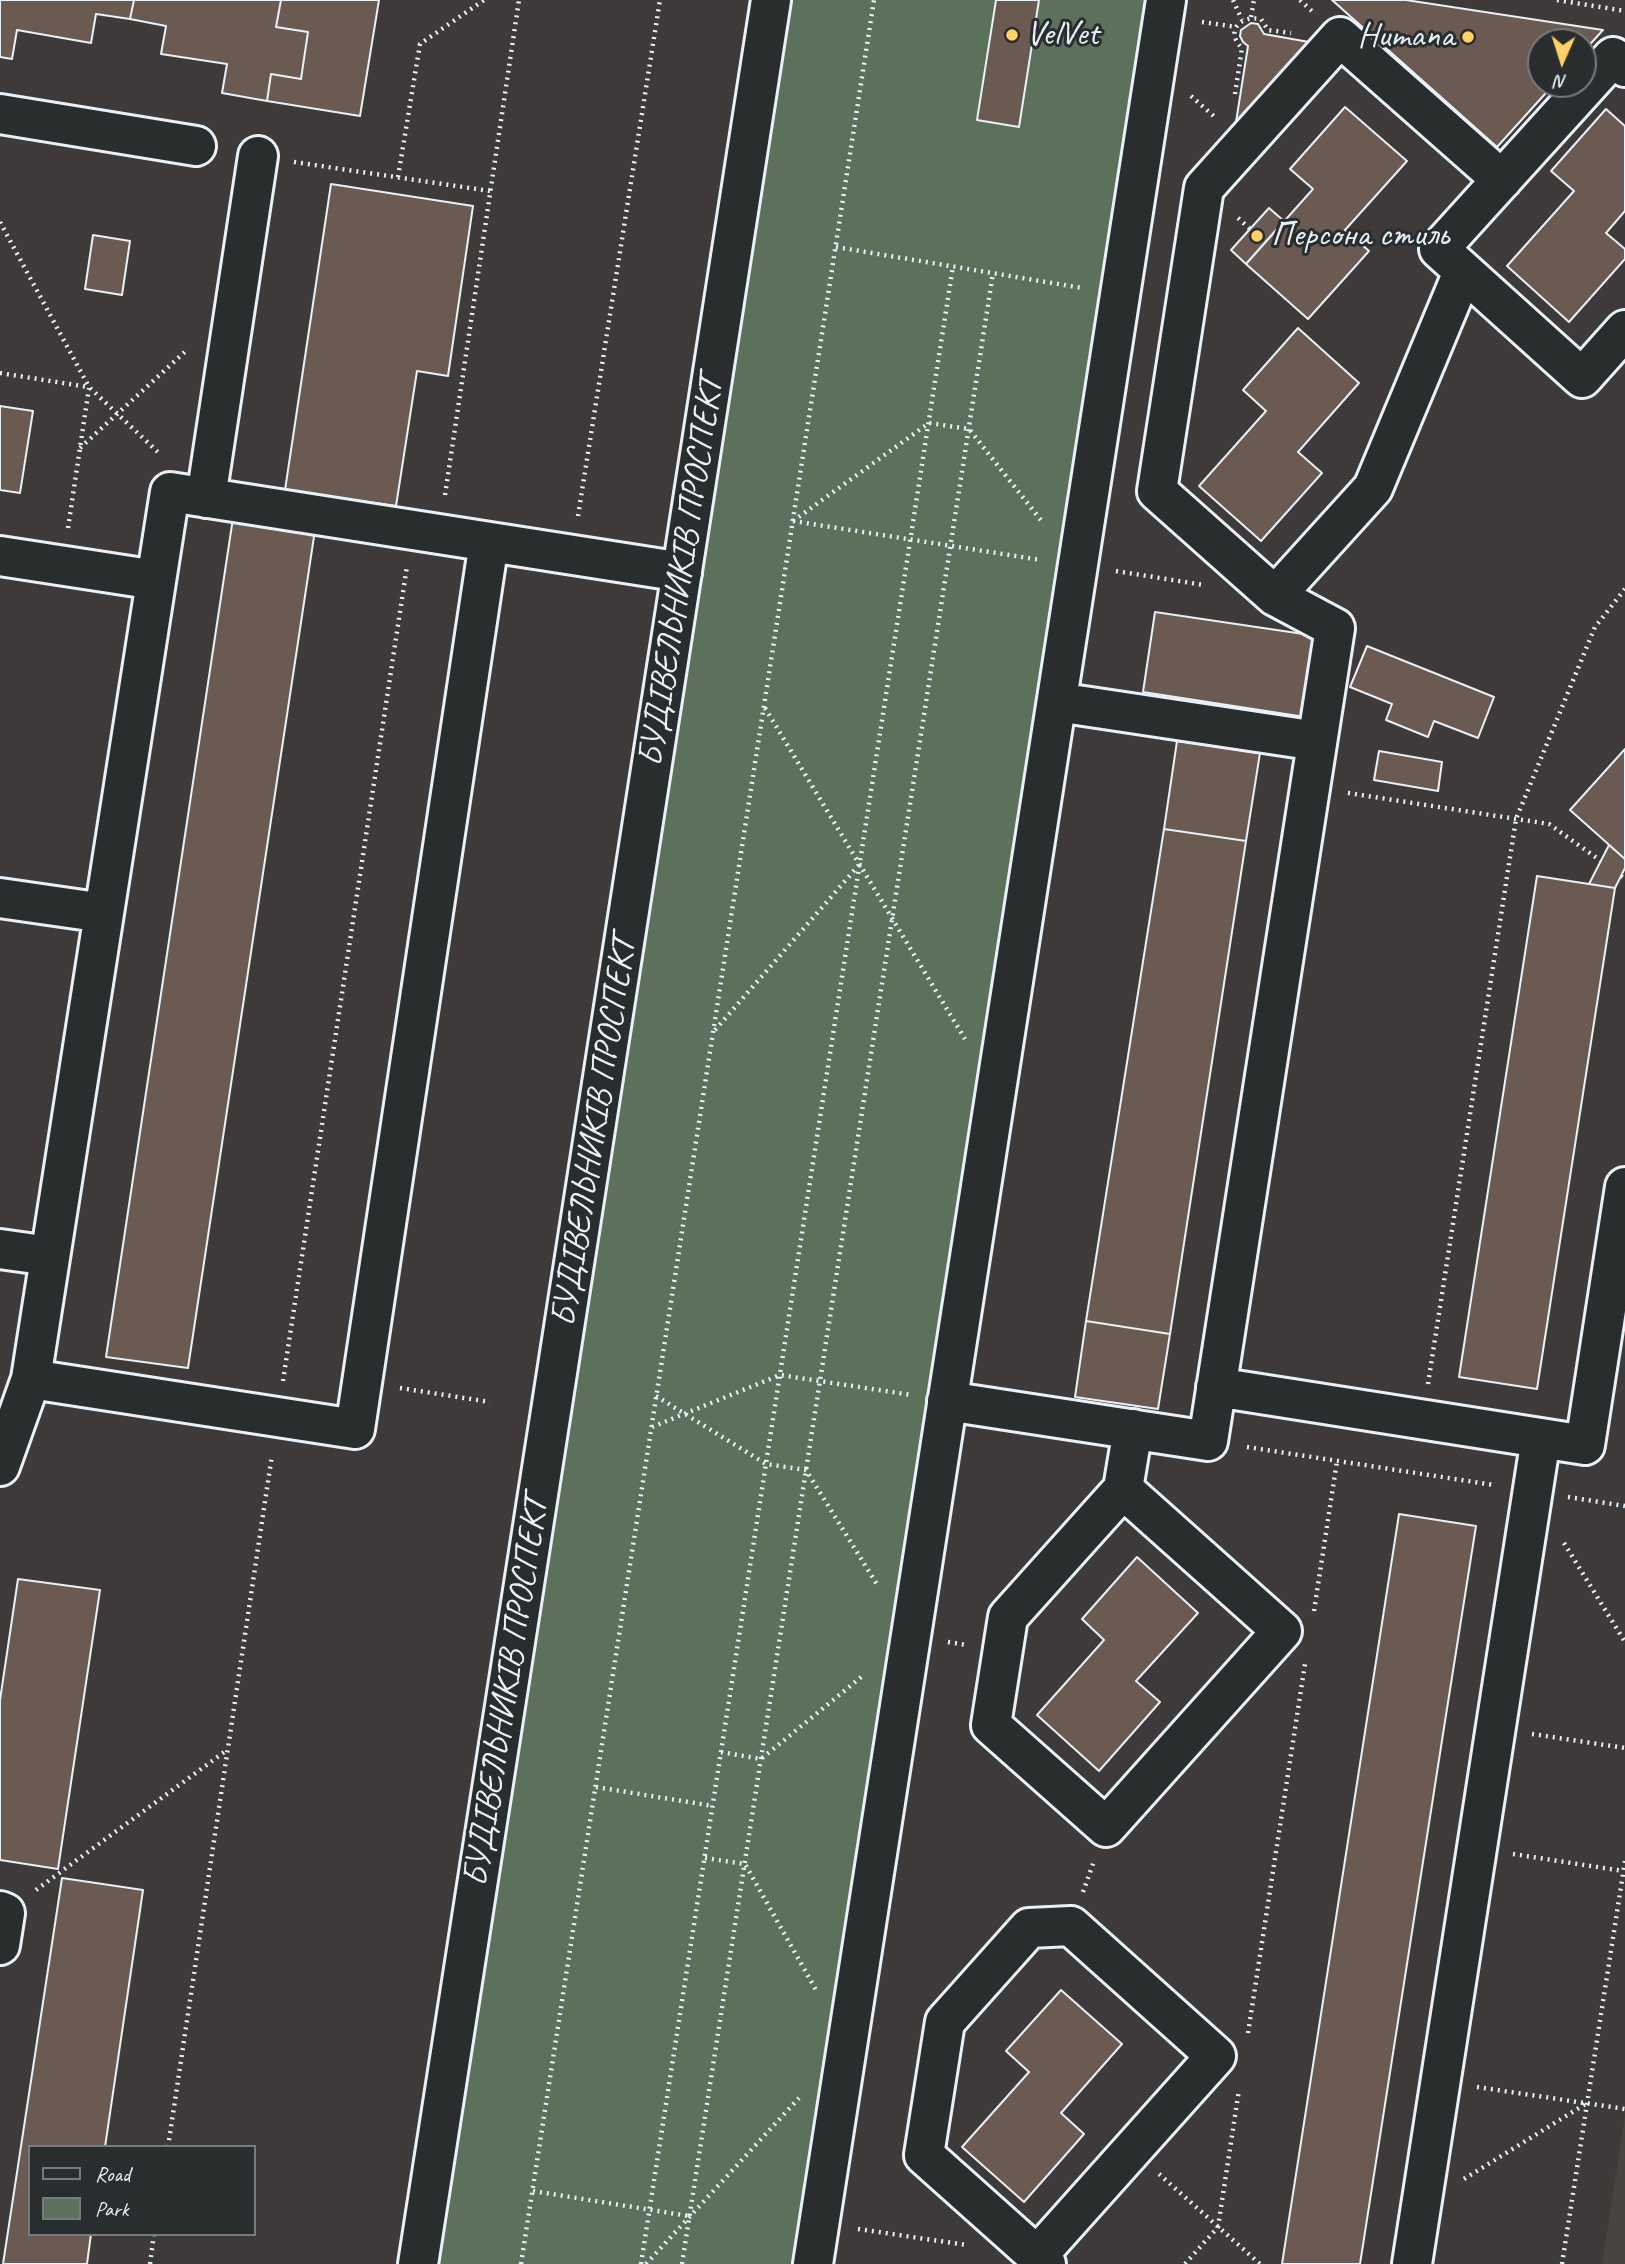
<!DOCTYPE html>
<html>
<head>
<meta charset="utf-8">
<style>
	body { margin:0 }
	#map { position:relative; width:1625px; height:2264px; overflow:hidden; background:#3d3a39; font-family:Caveat,sans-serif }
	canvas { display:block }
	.legend { position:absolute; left:28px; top:2145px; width:228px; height:91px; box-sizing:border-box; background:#2a2d2e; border:2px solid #767b7f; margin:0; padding:9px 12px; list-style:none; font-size:21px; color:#e8f1f8 }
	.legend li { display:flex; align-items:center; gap:14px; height:35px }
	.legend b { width:35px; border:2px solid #767b7f }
	.north { position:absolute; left:1527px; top:28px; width:70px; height:70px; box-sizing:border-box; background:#2a2d2e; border:2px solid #767b7f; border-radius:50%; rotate:183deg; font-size:19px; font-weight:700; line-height:28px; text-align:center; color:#e8f1f8 }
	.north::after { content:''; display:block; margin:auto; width:24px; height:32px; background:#ffd166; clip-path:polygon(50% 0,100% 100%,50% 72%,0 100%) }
</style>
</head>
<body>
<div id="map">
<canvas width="1625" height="2264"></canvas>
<ul class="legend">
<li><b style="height:9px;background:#2a2d2e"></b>Road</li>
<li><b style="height:19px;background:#5c715c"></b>Park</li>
</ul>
<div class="north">N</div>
</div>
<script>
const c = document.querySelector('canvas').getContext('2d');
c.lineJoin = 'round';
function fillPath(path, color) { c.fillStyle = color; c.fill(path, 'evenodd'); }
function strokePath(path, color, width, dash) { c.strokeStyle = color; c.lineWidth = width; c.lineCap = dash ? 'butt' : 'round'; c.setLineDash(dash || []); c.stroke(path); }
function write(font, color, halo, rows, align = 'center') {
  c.font = font + ' Caveat,sans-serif'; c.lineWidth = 6; c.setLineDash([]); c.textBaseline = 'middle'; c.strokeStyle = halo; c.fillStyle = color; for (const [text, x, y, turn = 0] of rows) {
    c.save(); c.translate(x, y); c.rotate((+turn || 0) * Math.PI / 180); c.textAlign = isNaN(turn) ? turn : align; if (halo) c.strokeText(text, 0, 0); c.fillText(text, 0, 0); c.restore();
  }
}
fillPath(new Path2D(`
	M1625,2116V2264H1602Z`), '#4a4440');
fillPath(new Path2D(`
	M792,0H1149L797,2264H439Z`), '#5c715c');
const building = new Path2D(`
	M0,0H134L130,19L96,14L91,43L17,30L12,59L0,57Z
	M134,0H281L276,27L308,32L301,79L271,74L267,101L222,93L227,64L161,54L166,26L130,19Z
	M281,0H379L360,116L267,101L271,74L301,79L308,32L276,27Z
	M996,0H1039L1019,127L977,120Z
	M1332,0H1406L1603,30L1583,52V42H1541V84H1554L1497,147Z
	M1251,23L1258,24L1264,34L1309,42L1236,122L1248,46L1243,42L1240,36L1241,30Z
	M1345,107L1407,161L1345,230L1369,251L1308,319L1246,264L1313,189L1290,169Z
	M1606,109L1625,126V211L1606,233L1625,249V259L1569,322L1507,266L1574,191L1551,171Z
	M331,184L473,206L448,376L417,371L396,506L285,490Z
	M1269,208L1284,221L1246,264L1231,250Z
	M93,235L130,241L122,295L85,289Z
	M1298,328L1359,383L1298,452L1322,473L1261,541L1199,486L1266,411L1243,390Z
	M0,406L33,411L20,493L0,490Z
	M233,518L315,530L188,1368L106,1357Z
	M1155,612L1317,636L1305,717L1143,692Z
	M1367,646L1494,697L1478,738L1434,721L1428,737L1386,720L1392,704L1350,687Z
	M1177,741L1260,753L1246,841L1164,829Z
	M1625,749V859L1570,810Z
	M1379,751L1442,762L1438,791L1374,780Z
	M1164,829L1246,841L1170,1334L1086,1321Z
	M1609,845L1625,859V868L1615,888L1589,884Z
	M1537,876L1615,888L1537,1389L1459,1377Z
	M1086,1321L1170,1334L1158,1409L1075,1397Z
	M1399,1514L1476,1526L1446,1715L1360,2264H1282Z
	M1137,1557L1198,1613L1136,1681L1160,1702L1099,1771L1037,1715L1104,1640L1082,1619Z
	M18,1579L100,1590L58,1869L0,1860V1700Z
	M62,1878L143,1890L105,2147H30V2234H91L87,2264H3Z
	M1061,1990L1122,2044L1061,2113L1084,2134L1024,2202L962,2147L1029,2072L1006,2051Z`);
fillPath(building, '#6a5a52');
strokePath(building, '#e8f1f8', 2);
const minor = new Path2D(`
	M1625,67L1613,57L1439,249L1582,378L1625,330
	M0,114L196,146
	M206,498L258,156
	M0,556L156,580
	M1275,596L1373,488L1463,272
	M1057,702L1317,741
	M0,898L104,913
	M0,1249L50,1256
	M31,1379L355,1429L489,542
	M1216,1387L1585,1445L1625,1187
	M947,1401L1208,1441L1335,628L1275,596L1157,491L1204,188L1340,37L1502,180
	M0,1466L31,1379L170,492L682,572
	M1123,1489L1282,1631L1106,1827L991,1725L1008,1617L1123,1489L1133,1429
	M0,1911L5,1913L0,1945
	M1037,2256L1216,2056L1071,1926L1029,1928L945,2022L924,2155L1037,2256L1046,2264
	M813,2264L1166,0
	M1412,2264L1541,1438`);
const major = new Path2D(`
	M418,2264L771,0`);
strokePath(minor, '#e8f1f8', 44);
strokePath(major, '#e8f1f8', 44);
strokePath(new Path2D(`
	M1233,0L1242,20
	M1300,0L1314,13
	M1557,0L1625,11
	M1251,17L1254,0
	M1202,22L1236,27
	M1235,94L1242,48C1225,32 1239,15 1261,19L1268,30L1291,33
	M1191,96L1216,118
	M294,162L490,191
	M398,177L420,44L484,0
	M1238,218L1250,229
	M0,222L89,387L161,455
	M836,247L1082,288
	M0,373L88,387
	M80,448L188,349
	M445,495L519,0
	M578,516L660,0
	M793,521L1041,560
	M793,521L929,423L969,429L1044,524
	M68,528L89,388
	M1116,571L1204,585
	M765,708L965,1039
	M1348,793L1549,824L1601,861
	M1621,876L1625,879
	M715,1030L859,865
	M283,1381L407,566
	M1428,1384L1516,819L1595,627L1625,589
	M400,1388L490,1402
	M656,1396L766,1464L806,1470L878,1586
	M652,1427L780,1375L912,1395
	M1247,1447L1494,1485
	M1568,1497L1625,1506
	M1564,1543L1625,1642
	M1314,1611L1337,1461
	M948,1642L967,1645
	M1532,1734L1625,1748
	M721,1752L761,1759L865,1674
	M596,1787L713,1806
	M1513,1854L1623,1871
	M705,1858L745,1864L816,1990
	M36,1890L227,1750
	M1083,1892L1094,1861
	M1248,2033L1305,1664
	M1477,2087L1625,2109
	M168,2147L272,1455
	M1159,2174L1260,2264
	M1464,2179L1587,2103
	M533,2191L689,2216
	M858,2229L967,2245
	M150,2264L154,2234
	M521,2264L874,0
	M641,2264L953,266
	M646,2264L799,2098
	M682,2264L993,273
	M1185,2264L1218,2227L1239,2090
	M1562,2264L1625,1861`), '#e8f1f8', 4.5, [2, 5]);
strokePath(minor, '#2a2d2e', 38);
strokePath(major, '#2a2d2e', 38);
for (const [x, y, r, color] of [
	[1012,35,7,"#ffd166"],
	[1468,37,7,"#ffd166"],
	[1257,236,7,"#ffd166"]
]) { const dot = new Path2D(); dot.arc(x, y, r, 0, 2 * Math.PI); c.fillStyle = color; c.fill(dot); strokePath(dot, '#2a2d2e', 2.5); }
write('35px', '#e8f1f8', '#2a2d2e', [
	["VelVet",1026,35],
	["Humana",1454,37,"right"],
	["Персона стиль",1271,236]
], 'left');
write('35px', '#e8f1f8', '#2a2d2e', [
	["БУДІВЕЛЬНИКІВ ПРОСПЕКТ",682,572,-81],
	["БУДІВЕЛЬНИКІВ ПРОСПЕКТ",595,1132,-81],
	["БУДІВЕЛЬНИКІВ ПРОСПЕКТ",507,1692,-81]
]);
</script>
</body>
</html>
